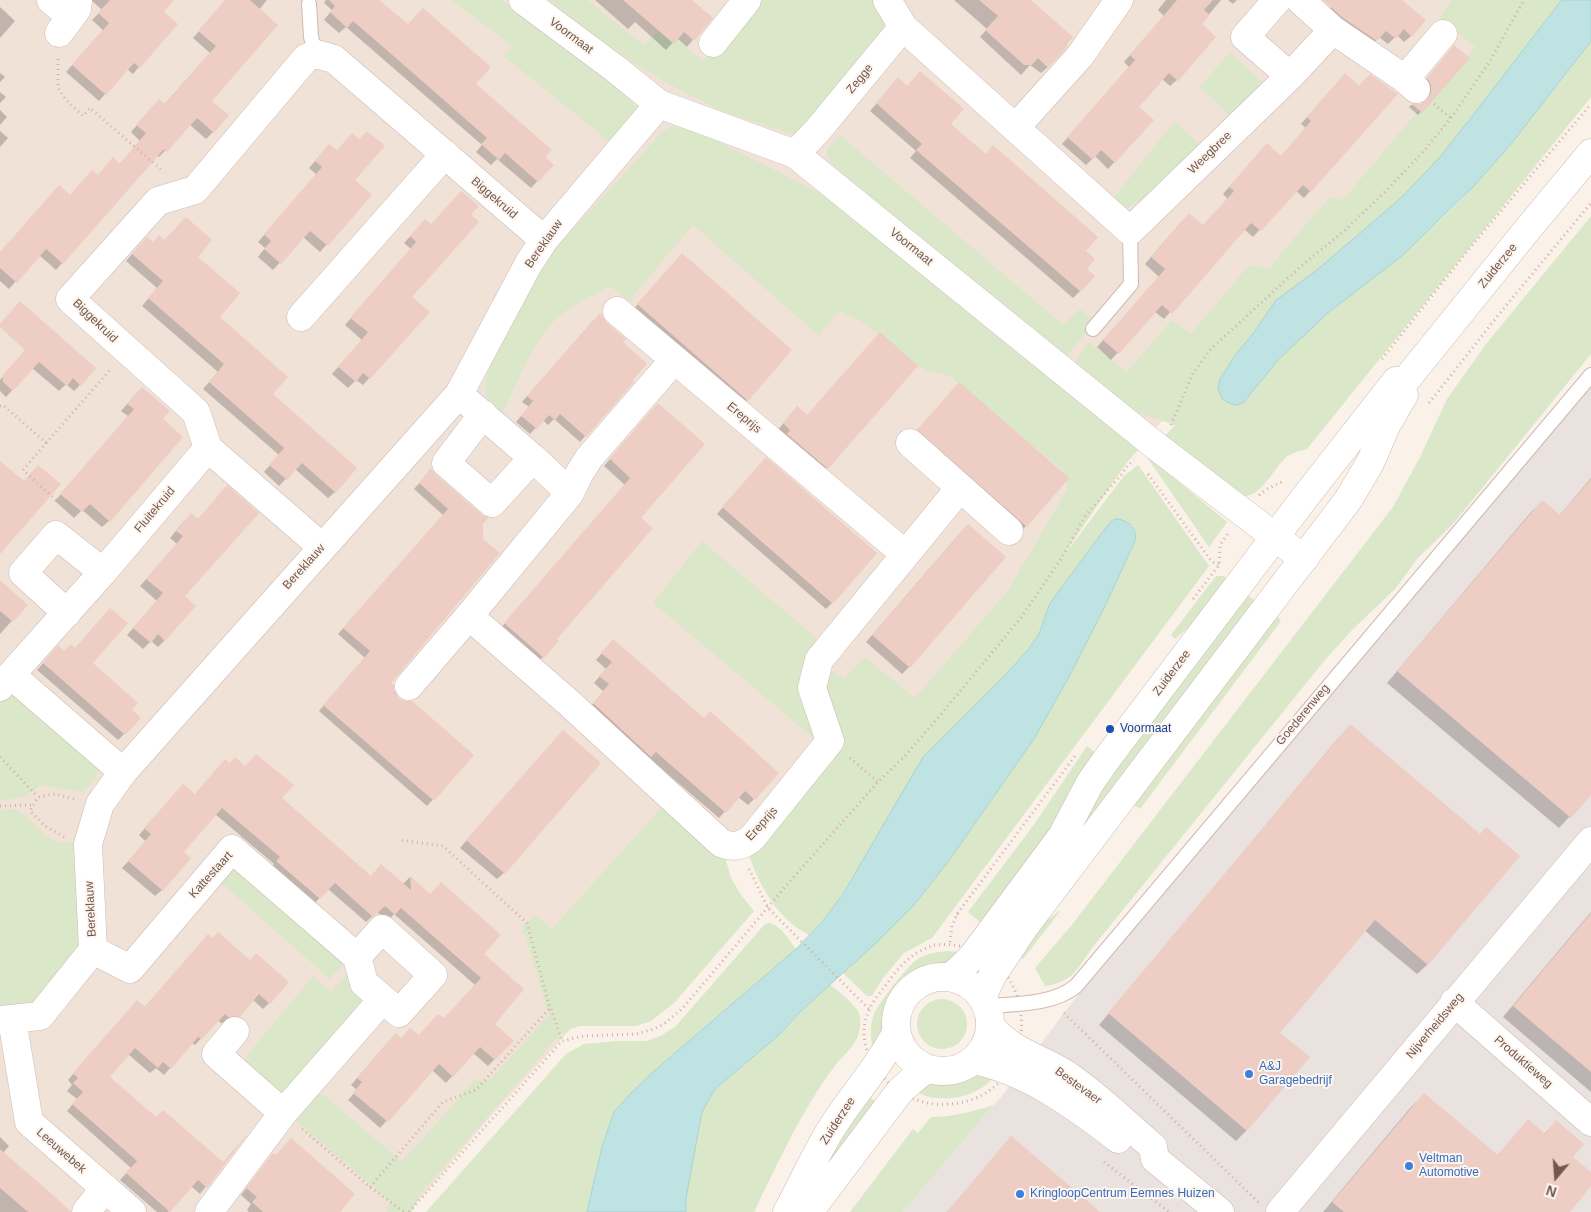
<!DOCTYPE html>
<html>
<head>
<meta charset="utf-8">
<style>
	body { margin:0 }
	#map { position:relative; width:1591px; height:1212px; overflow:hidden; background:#faf1e9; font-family:Helvetica,sans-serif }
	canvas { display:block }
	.north { position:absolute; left:1531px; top:1152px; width:50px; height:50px; -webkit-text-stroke:4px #fdf6ef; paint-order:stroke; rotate:198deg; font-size:14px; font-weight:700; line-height:20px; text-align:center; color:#72564f }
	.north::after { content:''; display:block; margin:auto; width:18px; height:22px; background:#72564f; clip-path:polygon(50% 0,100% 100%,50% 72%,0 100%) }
</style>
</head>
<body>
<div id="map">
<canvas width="1591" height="1212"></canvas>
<div class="north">N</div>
</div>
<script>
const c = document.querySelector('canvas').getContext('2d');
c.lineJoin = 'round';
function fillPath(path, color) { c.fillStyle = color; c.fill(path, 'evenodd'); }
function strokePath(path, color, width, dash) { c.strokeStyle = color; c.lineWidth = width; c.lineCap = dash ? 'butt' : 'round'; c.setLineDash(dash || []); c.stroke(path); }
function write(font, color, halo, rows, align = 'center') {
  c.font = font + ' Helvetica,sans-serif'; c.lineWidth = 4; c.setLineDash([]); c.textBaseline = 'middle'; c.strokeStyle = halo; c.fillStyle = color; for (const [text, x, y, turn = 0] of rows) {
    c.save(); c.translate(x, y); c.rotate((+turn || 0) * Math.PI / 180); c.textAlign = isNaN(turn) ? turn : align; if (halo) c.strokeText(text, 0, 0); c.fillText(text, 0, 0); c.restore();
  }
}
fillPath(new Path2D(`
	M0,0H1591V73L1159,424L969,654L726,860L490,1117L409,1212H0Z`), '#f1e2d8');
fillPath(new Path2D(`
	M1591,366V1212H903L1001,1097L1067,1009L1341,664Z`), '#eae2df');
fillPath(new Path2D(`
	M452,0H502L621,91L638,109L611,143L504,56L512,46Z
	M549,0H587L644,45L664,26L702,61L719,46L756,0H877L899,31L800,136C775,128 748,121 723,111C662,85 601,42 549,0Z
	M1452,0H1562L1470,119L1439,158L1402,197L1317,270L1276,300L1252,335L1236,354L1220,379L1222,399L1226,402L1247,399C1295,329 1373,279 1436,224C1496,170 1541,103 1591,41V97L1307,449C1300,451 1290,453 1285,458C1274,469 1261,497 1243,496L1164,437L1175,425L1125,408L1072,368L1089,342L1127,372L1172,320L1191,334L1249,265L1269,269L1311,218L1331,197L1343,200L1454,68L1475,47L1440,17Z
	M1230,52L1265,85L1233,119L1200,87Z
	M1175,121L1201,147L1154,192L1123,211L1112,200Z
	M671,127L686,128L699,132L812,189L841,206L1140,448L1129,459L1061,559L1124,476L1138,465L1209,566L932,938L904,953L883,978L872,996H867L843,973L914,905L948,862L1034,739L1069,677L1105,606L1135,541V530L1132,525L1107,526L1050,603L1039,634L1027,651L1006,674L856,871C843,895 828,916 809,935C778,920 759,885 748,853L831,764L836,755L816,691L832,671L844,679L865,657L915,698L1007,592L1067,490V477L1059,468L950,376L925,370L906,358L882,337L860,321L839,311L819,336L693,225L633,296L631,302L633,304L610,286C593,296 566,307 554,321C530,347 517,384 501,416C483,398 482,389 490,366L539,274L555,249L663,131Z
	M840,135L1063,325L1080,309L1095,321L1063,361L833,165L827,155L828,148Z
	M1591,216V354L1453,524L1418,558L1395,589L1352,630L1325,660L1092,948C1077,969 1073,982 1045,986L1035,968L1071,926L1393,507L1420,457L1447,399L1486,344Z
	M1144,453L1227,522L1209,547Z
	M702,541L816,638L803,682L815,739L653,603Z
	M1216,576H1224L1232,582L1204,615L1175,639L1171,635Z
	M1242,591L1261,605L1006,944L1058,851Z
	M1277,616L1281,621L1140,809L1129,801Z
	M10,692L100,768L94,781L82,792L40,785C26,798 19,799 0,800V704Z
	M1087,746L1100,756L985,926L968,912L1033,826Z
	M664,805L725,857L731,878L741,895L754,911L674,1003L651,1021L636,1026H579L566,1031L555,1040L420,1194L412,1212H386L390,1201L296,1121L320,1092L402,1162L475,1080L489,1081L549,1015L522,926L536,915L552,929Z
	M15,809L26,816L47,837L57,842H77L82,942L38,1001L26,1006L0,1008V810Z
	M236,860L347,959L330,979L218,880Z
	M1061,910L1023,959L1017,955L1034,930Z
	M769,923C781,925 789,940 796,949L654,1071L629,1095L614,1112L602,1147L587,1212H426L566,1054L584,1044L617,1041H647L660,1036L675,1027L765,924Z
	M948,951L958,952L948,965L919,972L899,987L888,1004L883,1035L873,1049C870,1038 870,1025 874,1014C880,1001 909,963 921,957C929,953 938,952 948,951Z
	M347,974L369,998L279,1099L239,1065L313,976L331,992Z
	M830,984C839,993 859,1005 860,1018C862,1043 847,1050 834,1067C801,1111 778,1163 754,1212H686V1198L702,1112L715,1089L779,1035L800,1012Z
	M917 1024a25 25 0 1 1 50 0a25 25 0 1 1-50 0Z
	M984,1073L992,1079C974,1100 937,1104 914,1091L932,1083L956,1081Z
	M867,1095L880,1105L833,1169L812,1181Z
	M994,1105L903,1212H850L913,1129L918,1133L931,1117C954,1117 973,1111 994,1105Z`), '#dae7c9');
const water = new Path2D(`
	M1562,0H1591V41L1511,144L1475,185L1403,255L1329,312L1278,360L1244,402L1237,405L1231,404L1222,399L1218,388L1220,379L1236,354L1252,335L1276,300L1317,270L1402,197L1439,158L1470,119Z
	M1119,519C1131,523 1137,528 1135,541L1105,606L1069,677L1034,739L948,862L914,905L875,944L800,1012L779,1035L715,1089L702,1112L686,1198V1212H587L602,1147L614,1112L629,1095L654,1071L796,949L821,923L843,894L923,757L1006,674L1027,651L1039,634L1050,603L1107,526L1113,520Z`);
fillPath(water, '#bfe2e2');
strokePath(water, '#a7d3d3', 1);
fillPath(new Path2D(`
	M91,0H149L176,24L133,74L127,69L99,101L66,72L103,30L92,20L102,10Z
	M226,0H267L259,10L210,101L213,132L206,139L189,124L159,157L157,155L56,270L39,255L9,289L0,281V253L69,196L97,176L119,165L140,141L131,132L153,107L164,105L210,53L193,38Z
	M326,0H377L474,84L552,165L531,188L497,159L491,165L476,152L482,145L346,27L339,33L324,20L332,10L324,3Z
	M595,0H691L711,18L687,47L677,38L666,50L635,22L628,29Z
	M954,0H1029L1048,67L1041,73L1030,65L1021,75L980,37L987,29Z
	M1166,0H1221L1200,25L1177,80L1170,86L1162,79L1138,107L1122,154L1108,169L1095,156L1086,165L1062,144L1129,67L1124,62L1164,16L1158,10Z
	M1228,0H1237L1233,4Z
	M1327,0H1401L1411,36L1404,42L1397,35L1388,44L1379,37L1370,47L1325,14L1333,5Z
	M0,7L15,21L0,38Z
	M1452,49L1468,58L1418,115L1409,107L1411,105H1421L1426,102L1429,96L1428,88L1424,82Z
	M0,73L5,77L0,82Z
	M1338,82L1359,87L1310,191L1304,198L1296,191L1253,237L1244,229L1164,319L1155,312L1111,360L1097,347L1159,277L1145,264L1182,221L1203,227L1228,199L1223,194L1260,152L1281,157L1306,128L1301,124Z
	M892,86L907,87L950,124L1084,251L1085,269L1080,291L1073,298L910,158L916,151L870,111Z
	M0,92L6,97L0,103Z
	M0,110L7,117L0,125Z
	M0,131L8,138L0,147Z
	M323,152L370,195L320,252L303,237L273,270L258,257L265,248L258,242L317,175L309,168Z
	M470,214L410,297L428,312L363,385L356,380L348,388L332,374L362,340L345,325L411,249L404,243L419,227L431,226Z
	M164,241L196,257L218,318L271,394L335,492L328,498L295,469L279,486L264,472L279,455L203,389L218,372L142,306L157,288L126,261L140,245Z
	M676,261L747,400L741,406L632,311Z
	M594,320L621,342L631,381L580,442L554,419L548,425L543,420L530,434L516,422L529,407L522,402Z
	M40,333L80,385L74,391L66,384L59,391L32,368L6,397L0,391V380Z
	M953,390L1026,526L1020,532L912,437Z
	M135,395L161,420L109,521L102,527L82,510L74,518L55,501L128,416L121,411Z
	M652,410L639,518L543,657L537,663L499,630L625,485L604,466Z
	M791,414L827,468L821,474L778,430Z
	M760,465L832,603L826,609L717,514Z
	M426,476H435L481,516L390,683L398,698L405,702L473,755L427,806L319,711L365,658L338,634L443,515L414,489Z
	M1591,478V793L1559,828L1387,683L1531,512L1542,501L1559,516Z
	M184,521L183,597L165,640L158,647L151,641L143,649L127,635L157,601L140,586L177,544L170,538Z
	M961,532L909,667L902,674L866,642Z
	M0,602L26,605L0,634Z
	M607,647L754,799L748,805L738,797L719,818L649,758L587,710L604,692L594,683L606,669L596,660Z
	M75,649L91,663L131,710L124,734L118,740L37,670L52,653Z
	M1339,737L1428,964L1417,974L1364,930L1278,1033L1247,1130L1236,1141L1099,1025Z
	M557,738L504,873L497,879L460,848Z
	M177,792L194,795L281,798L371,877L403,884L410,877L430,895L483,954L493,1024L512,1041L488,1066L473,1053L446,1083L432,1070L380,1128L348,1100L357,1090L351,1085L389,1041L419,1037L444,1020L475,985L394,914L388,921L377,912L366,922L328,889L313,905L270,868L274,864L215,814L182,852L162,890L155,896L122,868L146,842L139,835Z
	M1591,912V1092L1503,1017Z
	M202,942L269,1003L263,1009L253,1000L232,1023H221L218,1020L195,1045L192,1043L164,1075L156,1068L150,1073L128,1054L108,1077L156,1119L222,1164L235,1149L200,1194L191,1186L168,1212H157L120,1180L131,1168L67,1111L77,1099L67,1091L72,1085L68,1080L131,1008H144Z
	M1424,1095L1497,1156L1516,1134H1544L1556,1122L1571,1157L1591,1174V1184L1568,1212H1323L1411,1107Z
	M0,1137L9,1146L3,1153L65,1212H0Z
	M1011,1138L1099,1212H947Z
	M273,1154L338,1212H249L247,1210L251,1204L241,1195Z`), '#0003');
fillPath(new Path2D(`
	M110,0H174L164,12L178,24L140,68L134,63L106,95L72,65L109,23L98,13Z
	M225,0H250L278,25L212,101L229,115L214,133L197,118L167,152L164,149L63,264L46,249L17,283L0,268V252L59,185L70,195L92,170L98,175L113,157L120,164L146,133L136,125L159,99L165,104L216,46L198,31Z
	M329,0H379L408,24L423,8L491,67L476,84L552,150L545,157L554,165L538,182L505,153L499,160L481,144L487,138L405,66L353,21L347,28L330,12L335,6Z
	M623,0H692L713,18L694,41L684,32L674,44Z
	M979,0H1031L1073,37L1067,44L1068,46L1048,68L1038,58L1032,65H1024L985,30L998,16Z
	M1177,0H1213L1204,10L1210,15L1202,24L1216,37L1178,81L1169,73L1139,107L1154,120L1115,163L1101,150L1093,160L1067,137L1135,60L1130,55Z
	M1323,0H1402L1426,20L1412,37L1404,29L1396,39L1386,31L1377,41L1343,18Z
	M1454,45L1470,58L1422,113L1411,103L1420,104L1428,99L1431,92V85L1427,78Z
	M920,71L964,109L951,124L986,154L993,145L1098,237L1086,251L1095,259L1087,269L1095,276L1081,292L916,150L922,144L876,103L898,77L907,86Z
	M1345,73L1359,86L1370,74L1398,94L1311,192L1303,185L1261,231L1251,223L1172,314L1162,305L1119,354L1103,340L1165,269L1151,257L1189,213L1203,225L1234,191L1229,187L1267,143L1281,156L1311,121L1307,117Z
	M367,131L385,146L355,180L372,195L328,246L310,231L281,264L264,249L271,241L264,234L322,167L315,161L329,144L337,150L352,133L359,139Z
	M461,191L479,206L471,214L479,222L412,297L430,312L370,379L363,373L356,382L338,367L368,332L350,318L416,242L410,236L425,219L431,224Z
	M186,217L212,240L198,257L240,293L220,317L288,377L273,394L357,468L336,493L302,463L287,480L269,465L284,448L209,382L224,364L148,298L163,281L132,254L147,237L153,242L159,235L164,240Z
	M682,253L792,350L748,401L637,304Z
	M20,301L96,368L81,386L73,378L67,386L39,362L13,391L3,382V375L25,350L0,327V324Z
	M600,313L607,323L626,339L623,342L647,364L633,380L634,382L586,437L560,414L555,420L549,415L537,429L521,416L533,401L527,396Z
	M880,332L918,366L828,469L787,434L790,430L783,423L797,406L807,415Z
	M959,382L1069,478L1027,527L917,430Z
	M142,387L170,411L163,419L183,437L110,522L90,504L82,512L60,494L134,409L127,404Z
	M658,403L705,444L641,518L653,528L557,639L559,641L544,658L504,623L630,478L610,459V458Z
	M766,457L877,553L833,604L722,507Z
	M0,461L24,481L38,465L61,484L0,554Z
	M431,468L436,475L482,515L488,518L483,524V539L500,553L391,683L394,685V692L398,698L406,701H412L474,755L434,801L323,705L370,651L343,628L448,509L419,483Z
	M1591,479V795L1571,818L1397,671L1542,500L1560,515Z
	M227,485L259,513L185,596L196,606L165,641L158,634L151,643L133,628L163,593L146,579L183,536L176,531L191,513L198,519Z
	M968,524L1006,557L910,668L872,635Z
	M0,580L28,605L13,622L0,611Z
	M110,608L128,623L93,663L138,703L132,710L141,718L125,735L43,663L58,645L64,651L71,644L75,648Z
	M613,639L704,718L710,711L779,773L755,800L745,791L726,813L656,752L651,757L593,703L609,684L599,676L612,662L601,653Z
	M1350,724L1480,834L1486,827L1520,856L1428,965L1375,920L1280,1033L1310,1057L1247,1131L1108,1013Z
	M563,730L601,763L505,874L466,840Z
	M256,754L294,785L282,798L371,876L381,864L411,890L410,876L430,894L441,882L501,935L484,954L524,989L495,1024L514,1041L495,1060L480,1047L453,1077L439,1064L388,1122L353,1093L362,1082L357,1078L396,1033L401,1038L410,1028L419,1035L438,1014L444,1018L481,978L401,908L395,915L385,906L373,917L335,883L320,899L276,861L280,857L222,808L184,852L191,858L163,891L128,861L151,834L144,828L183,784L195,794L225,759L230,763L235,757L245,766Z
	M1591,913V1072L1513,1006Z
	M218,932L250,960L256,953L289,982L270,1004L259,994L240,1017H228L225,1014L202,1039L198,1037L171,1069L163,1062L158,1068L135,1048L110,1077L156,1117L163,1110L223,1162L249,1132L207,1188L198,1180L170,1212L126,1173L137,1161L72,1104L83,1092L73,1083L78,1078L73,1073L137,1000L145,1007L208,934L213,938Z
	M1424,1093L1498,1155L1528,1119L1545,1134L1556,1120L1584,1144L1573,1157L1591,1172V1186L1570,1212H1344L1332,1202Z
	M1011,1136L1078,1193L1100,1212H947Z
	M291,1138L355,1194L340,1212H263L252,1202L257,1197L246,1188L273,1153L276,1155Z
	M0,1149L53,1195L71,1212H28L0,1188Z`), '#edcdc4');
const lane = new Path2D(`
	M309,4L311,37L316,54
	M1093,329L1131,284L1130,231
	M987,1006C1015,1004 1053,1005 1076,986L1591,375`);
const street = new Path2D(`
	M51,0L71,17
	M523,0L617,70L659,104L795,154L1152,443L1304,559
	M887,0L903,27L1130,231L1290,76L1333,30L1300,0
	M1277,0L1245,37L1290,76
	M1333,30L1405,79L1416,89
	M59,33L77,9L78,0
	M713,43L747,0
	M1405,79L1443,34
	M1016,127L1080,56L1119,0
	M795,154L817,131L903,27
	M617,311L905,554
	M301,317L445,154
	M469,403L533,458L570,493
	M483,414L446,463L492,503L533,458
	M910,443L1009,531
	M322,547L208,448L196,412L70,299L158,201L195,190L306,58L316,54L334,59L544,240
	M67,613L23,573L56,535L103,572
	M469,616L568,702L721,843C732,848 743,846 752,838L830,741L812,688L819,660L960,488
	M11,675L123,772
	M409,686L469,616L570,493L579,474L589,458L674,360
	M0,687L103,572L208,448
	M93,950L130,969L232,849L357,957L364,983L399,1013L433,975L382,929L357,957
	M1454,1002L1591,1122
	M12,1019L29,1122L132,1212
	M0,1020L40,1016L93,950L88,844L100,804L123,772L459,394L529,263L544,240L659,104
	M235,1031L216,1054L283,1113L382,1000
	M86,1212L105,1188
	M209,1212L283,1113
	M1280,1212L1591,841`);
const secondary = new Path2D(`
	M896 1024a47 47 0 1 1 94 0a47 47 0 1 1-94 0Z
	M950,977L959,970L972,957L1062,836L1090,783L1106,760L1306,496L1396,381L1406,380L1527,230L1591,153
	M982,997L993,974L1025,926L1348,500L1370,463L1387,424L1404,395
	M990,1025C1009,1051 1041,1058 1067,1075C1098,1096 1125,1123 1153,1147L1155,1159L1220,1212
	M973,1060C1026,1070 1076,1106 1118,1139
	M787,1212C804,1182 817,1149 837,1120C856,1091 880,1065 896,1033
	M809,1212L900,1091L918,1075L928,1069`);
strokePath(lane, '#cebab3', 16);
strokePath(street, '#cebab3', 29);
strokePath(secondary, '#d0b9b1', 29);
strokePath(new Path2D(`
	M58,59V88L66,100L83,116L90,108L164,172
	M1434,104L1451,118
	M1382,359L1469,249L1591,104
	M1429,403L1500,313L1591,203
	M0,406L3,405L46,443L23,470L68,511
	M1171,425L1193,373L1211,349L1300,267L1343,232L1386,191L1423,152L1451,118L1490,61L1524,0
	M46,443L110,370
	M1148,474L1212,562L1219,564
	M1259,495L1267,489L1284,481
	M1193,599L1219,565L1220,545L1229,532
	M0,757L38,797
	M850,758L878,782
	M0,806L34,805
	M64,837L45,826L30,811L38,797L55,794L74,799
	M749,869L768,908L869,1009
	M957,914L961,917
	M950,942L952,926L957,914L1075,756
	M934,945C1045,935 1051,1098 949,1104C929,1106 912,1100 896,1089C872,1071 855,1040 869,1010C873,1001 880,993 886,985C901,964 910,954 934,945Z
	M551,1009L562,1041
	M1064,1013L1258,1202
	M302,1129L370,1187L404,1212
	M1104,1162L1169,1212
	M370,1187L443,1102L476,1090L550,1008L527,923L443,846L400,840
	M409,1212L562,1041L583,1036L636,1034L654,1029L664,1024L682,1009L791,880L878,782L905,756L942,713L1020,619L1061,559L1086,515L1122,474L1126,467L1134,460`), '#d2b0a7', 3, [1, 4]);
strokePath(lane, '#fff', 14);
strokePath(street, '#fff', 28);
strokePath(secondary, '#fff', 28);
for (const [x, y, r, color] of [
	[1110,729,5,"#1a4fb4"],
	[1249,1074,5,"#3f7fe0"],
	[1409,1166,5,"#3f7fe0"],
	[1020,1194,5,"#3f7fe0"]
]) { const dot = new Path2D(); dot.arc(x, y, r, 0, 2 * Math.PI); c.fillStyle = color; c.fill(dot); strokePath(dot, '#fdf6ef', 2); }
write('12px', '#72564f', '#fdf6ef', [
	["Voormaat",571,36,37],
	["Zegge",860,79,-51],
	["Weegbree",1210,153,-44],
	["Biggekruid",494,198,41],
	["Bereklauw",544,244,-55],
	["Voormaat",911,247,39],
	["Zuiderzee",1498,266,-51],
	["Biggekruid",95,321,44],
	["Ereprijs",744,418,40],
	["Fluitekruid",155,510,-50],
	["Bereklauw",304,567,-48],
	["Zuiderzee",1172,673,-53],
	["Goederenweg",1303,715,-50],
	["Ereprijs",762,824,-48],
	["Kattestaart",211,875,-48],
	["Bereklauw",91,909,-93],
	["Nijverheidsweg",1435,1026,-50],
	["Produktieweg",1523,1062,41],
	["Bestevaer",1078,1086,36],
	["Zuiderzee",838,1121,-57],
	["Leeuwebek",61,1151,41]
]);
write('12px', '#164399', '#fdf6ef', [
	["Voormaat",1120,729]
], 'left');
write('12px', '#366cbe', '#fdf6ef', [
	["A&J",1259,1067],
	["Garagebedrijf",1259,1081],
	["Veltman",1419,1159],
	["Automotive",1419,1173],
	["KringloopCentrum Eemnes Huizen",1030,1194]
], 'left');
</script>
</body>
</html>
